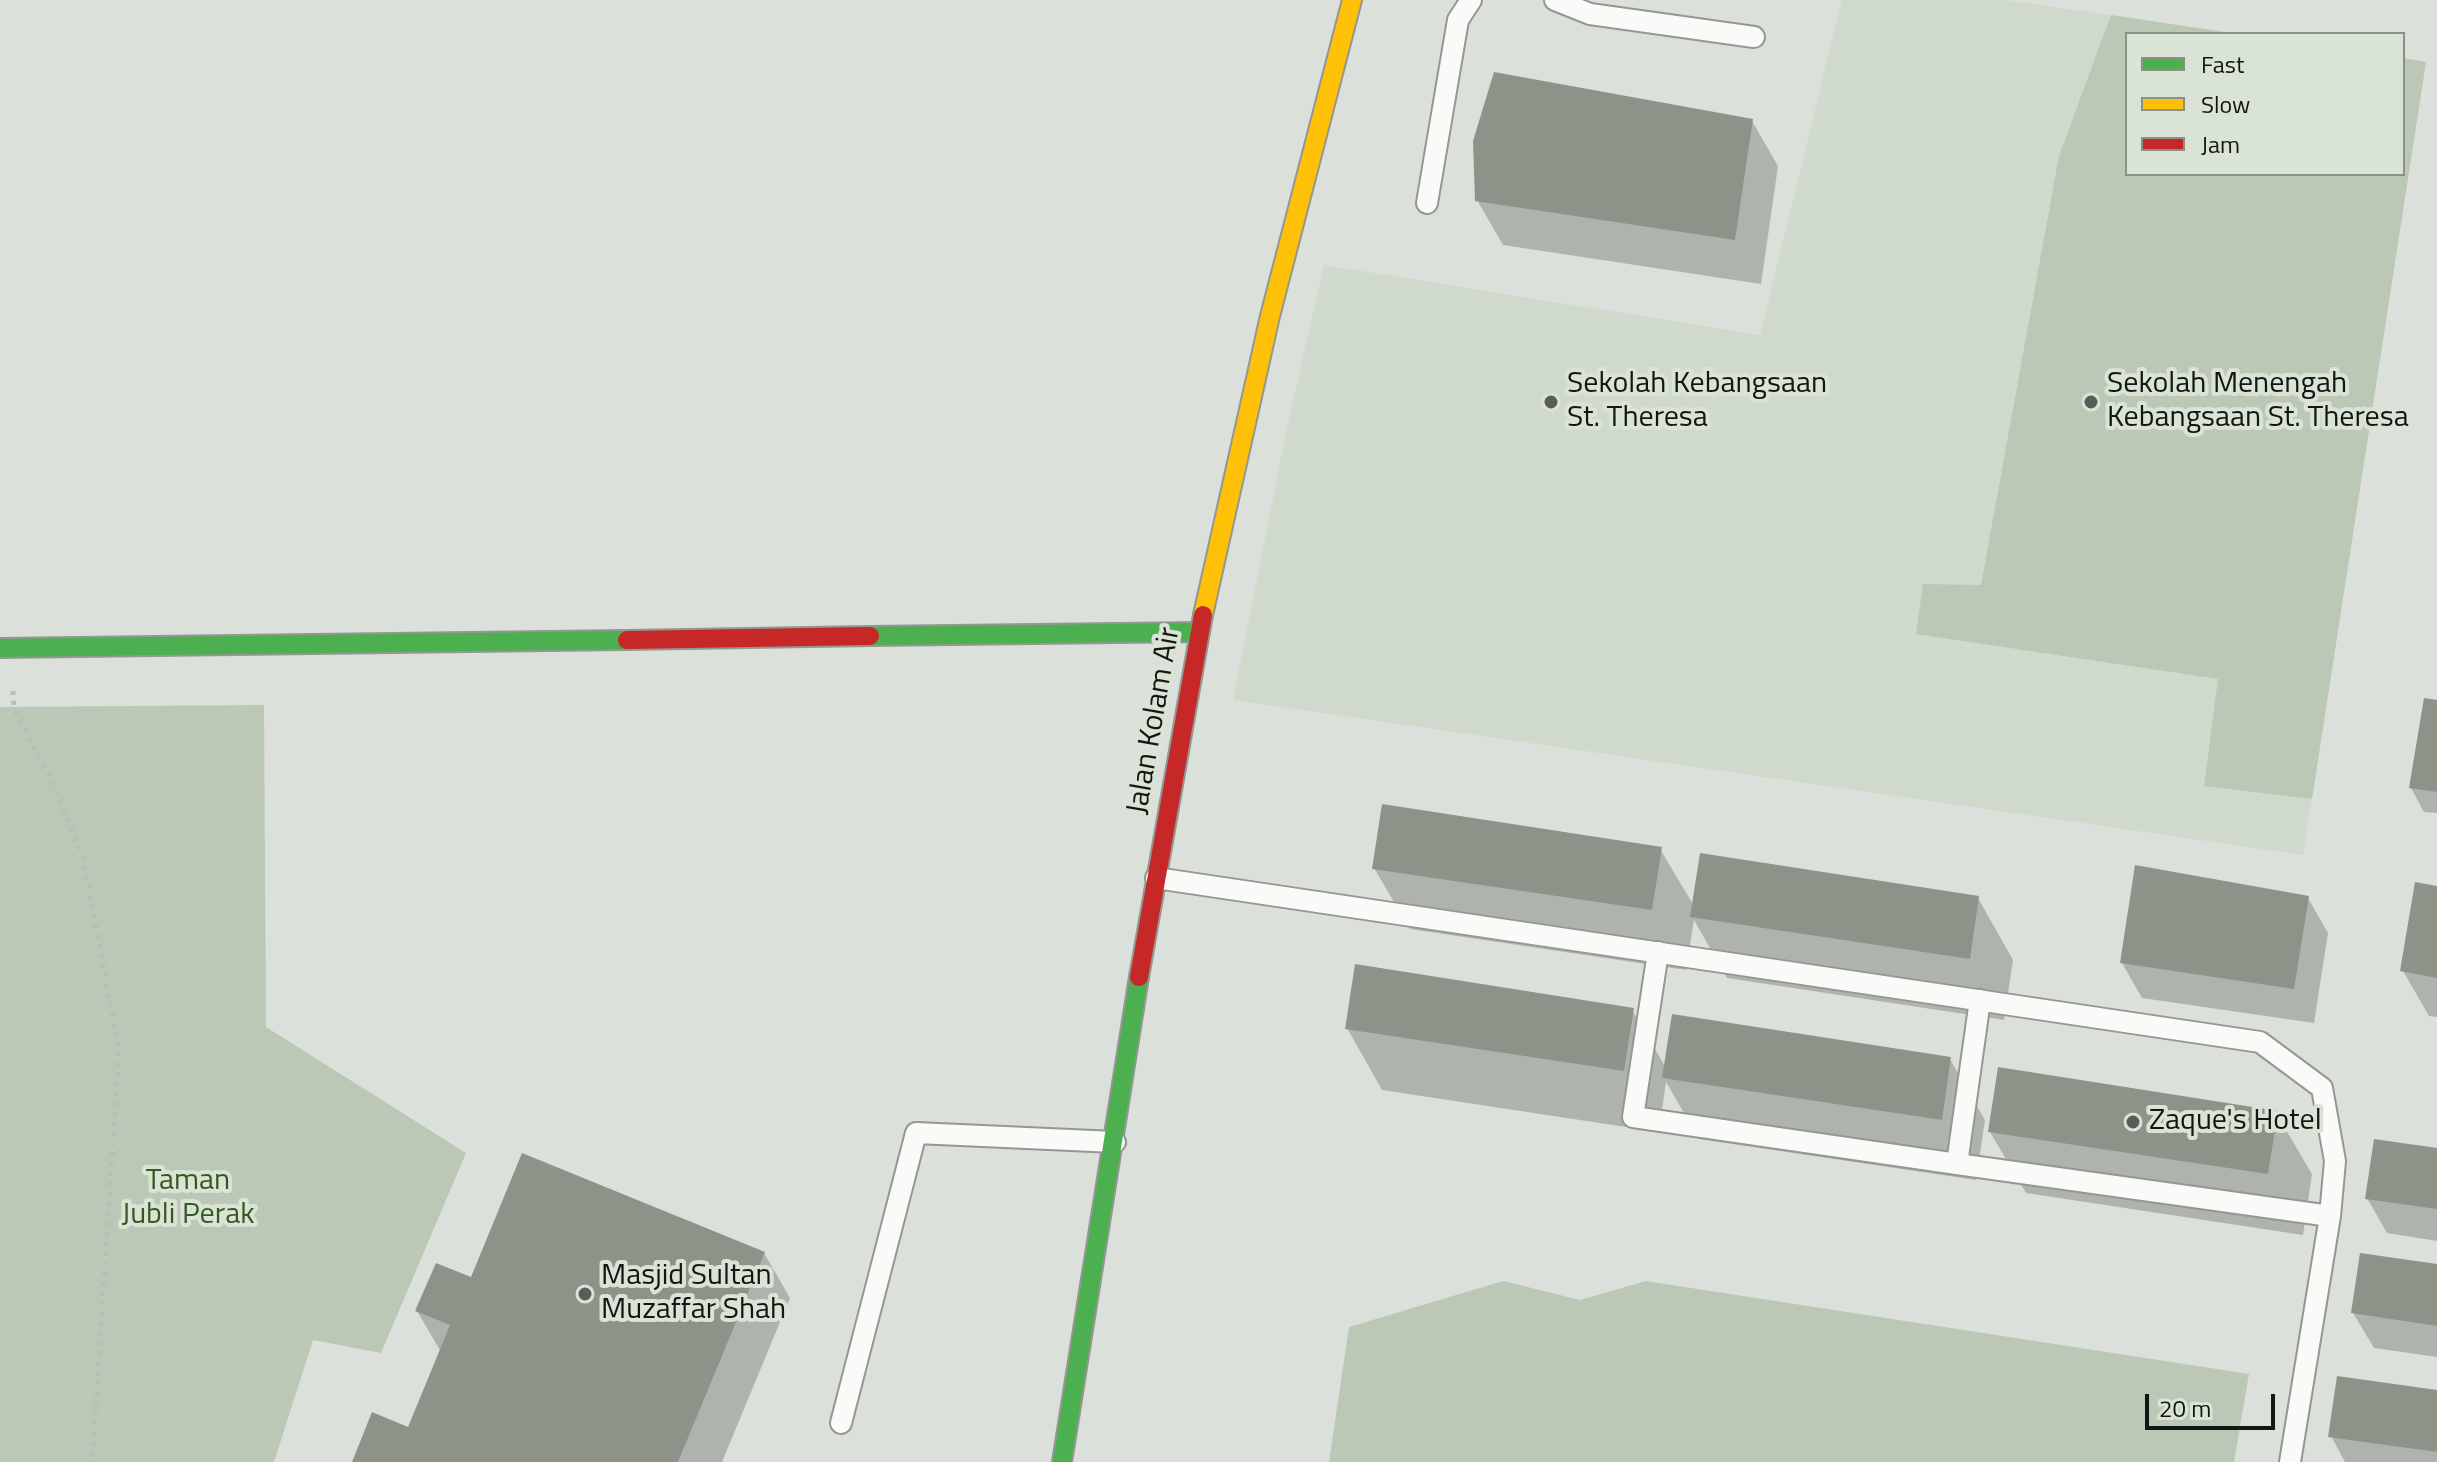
<!DOCTYPE html>
<html>
<head>
<meta charset="utf-8">
<style>
	body { margin:0 }
	#map { position:relative; width:2437px; height:1462px; overflow:hidden; background:#dbe0da; font-family:"Titillium Web",sans-serif }
	canvas { display:block }
	.legend { position:absolute; left:2125px; top:32px; width:280px; height:144px; box-sizing:border-box; background:#dae4d6; border:2px solid #8a9288; margin:0; padding:10px 14px; list-style:none; font-size:24px; color:#131612 }
	.legend li { display:flex; align-items:center; gap:16px; height:40px }
	.legend b { width:40px; border:2px solid #8a9288 }
	.scale { position:absolute; left:2145px; top:1394px; width:130px; height:36px; box-sizing:border-box; border:4px solid #131612; border-top:0; padding-left:10px; font-size:24px; line-height:28px; white-space:nowrap; color:#131612; -webkit-text-stroke:6px #dae4d6; paint-order:stroke }
</style>
</head>
<body>
<div id="map">
<canvas width="2437" height="1462"></canvas>
<ul class="legend">
<li><b style="height:10px;background:#4caf50"></b>Fast</li>
<li><b style="height:10px;background:#ffc107"></b>Slow</li>
<li><b style="height:10px;background:#c62828"></b>Jam</li>
</ul>
<div class="scale">20 m</div>
</div>
<script>
const c = document.querySelector('canvas').getContext('2d');
c.lineJoin = 'round';
function fillPath(path, color) { c.fillStyle = color; c.fill(path, 'evenodd'); }
function strokePath(path, color, width, dash) { c.strokeStyle = color; c.lineWidth = width; c.lineCap = dash ? 'butt' : 'round'; c.setLineDash(dash || []); c.stroke(path); }
function write(font, color, halo, rows, align = 'center') {
  c.font = font + ' "Titillium Web",sans-serif'; c.lineWidth = 8; c.setLineDash([]); c.textBaseline = 'middle'; c.strokeStyle = halo; c.fillStyle = color; for (const [text, x, y, turn = 0] of rows) {
    c.save(); c.translate(x, y); c.rotate((+turn || 0) * Math.PI / 180); c.textAlign = isNaN(turn) ? turn : align; if (halo) c.strokeText(text, 0, 0); c.fillText(text, 0, 0); c.restore();
  }
}
fillPath(new Path2D(`
	M1842,0H2007L2238,34H2127V174H2403V58L2426,62L2303,855L1233,700L1285,437L1324,265L1760,335Z`), '#d0dacc');
fillPath(new Path2D(`
	M2111,15L2238,34H2127V174H2403V58L2426,62L2312,799L2204,786L2218,679L1916,634L1923,584L1981,585L2059,156Z
	M264,705L266,1027L466,1153L381,1353L313,1340L274,1462H0V707Z
	M1503,1281L1580,1300L1646,1281L2249,1374L2234,1462H1329L1349,1327Z`), '#bbc8b6');
fillPath(new Path2D(`
	M1752,121L1778,166L1761,284L1503,245L1477,200Z
	M2437,702V813L2424,812L2411,788Z
	M1660,849L1694,906L1978,898L2013,960L2004,1020L1727,978L1694,920L1686,970L1410,929L1374,868Z
	M2437,888V1017L2429,1016L2403,971Z
	M2308,898L2328,933L2314,1023L2142,998L2122,963Z
	M1632,1010L1666,1068L1950,1059L1985,1120L1976,1180L1699,1139L1666,1082L1659,1132L1382,1090L1347,1028Z
	M2276,1113L2312,1174L2303,1235L2026,1193L1990,1132Z
	M2437,1150V1241L2387,1233L2367,1198Z
	M764,1253L790,1298L722,1462H354L410,1429L441,1352L417,1311L472,1280Z
	M2437,1266V1357L2374,1348L2353,1313Z
	M2437,1392V1462H2345L2331,1436Z`), '#0003');
fillPath(new Path2D(`
	M1494,72L1753,119L1735,240L1475,201L1473,141Z
	M2424,698L2437,700V792L2409,788Z
	M1382,804L1662,847L1652,910L1372,869Z
	M1700,853L1979,896L1970,959L1690,917Z
	M2135,865L2309,896L2294,989L2120,963Z
	M2415,882L2437,886V978L2400,971Z
	M1355,964L1634,1008L1624,1071L1345,1029Z
	M1672,1014L1951,1057L1942,1120L1662,1078Z
	M1998,1067L2278,1111L2268,1174L1988,1132Z
	M2374,1139L2437,1148V1209L2365,1199Z
	M522,1153L765,1252L678,1462H352L372,1412L408,1427L450,1325L415,1311L436,1263L471,1277Z
	M2360,1253L2437,1264V1326L2351,1313Z
	M2337,1376L2437,1390V1452L2328,1437Z`), '#8c948a');
const lane = new Path2D(`
	M1555,0L1590,14L1754,37
	M1427,203L1458,20L1471,0
	M1156,878L2260,1042L2322,1088L2335,1161L2330,1216L2290,1462
	M1658,952L1633,1117L1957,1164L1980,1000
	M1957,1164L2330,1216
	M841,1423L916,1133L1115,1142`);
const fast = new Path2D(`
	M870,636L1199,632
	M0,648L627,640
	M1062,1462L1139,977`);
const slow = new Path2D(`
	M1203,615L1270,316L1352,0`);
const jam = new Path2D(`
	M627,640L870,636
	M1139,977L1203,615`);
strokePath(lane, '#949792', 24);
strokePath(fast, '#949792', 22);
strokePath(slow, '#949792', 22);
strokePath(jam, '#949792', 22);
strokePath(new Path2D(`
	M13,691L14,709L53,784L83,857L119,1051L92,1462`), '#bbbdba', 5, [4, 6]);
strokePath(lane, '#fafaf9', 20);
strokePath(fast, '#4caf50', 18);
strokePath(slow, '#ffc107', 18);
strokePath(jam, '#c62828', 18);
for (const [x, y, r, color] of [
	[1551,402,8,"#595d58"],
	[2091,402,8,"#595d58"],
	[2133,1122,8,"#595d58"],
	[585,1294,8,"#595d58"]
]) { const dot = new Path2D(); dot.arc(x, y, r, 0, 2 * Math.PI); c.fillStyle = color; c.fill(dot); strokePath(dot, '#dae4d6', 3); }
write('30px', '#131612', '#dae4d6', [
	["Sekolah Kebangsaan",1567,385],
	["St. Theresa",1567,419],
	["Sekolah Menengah",2107,385],
	["Kebangsaan St. Theresa",2107,419],
	["Zaque's Hotel",2149,1122],
	["Masjid Sultan",601,1277],
	["Muzaffar Shah",601,1311]
], 'left');
write('30px', '#131612', '#dae4d6', [
	["Jalan Kolam Air",1155,721,-80]
]);
write('30px', '#345a21', '#dae4d6', [
	["Taman",188,1182],
	["Jubli Perak",188,1216]
]);
</script>
</body>
</html>
